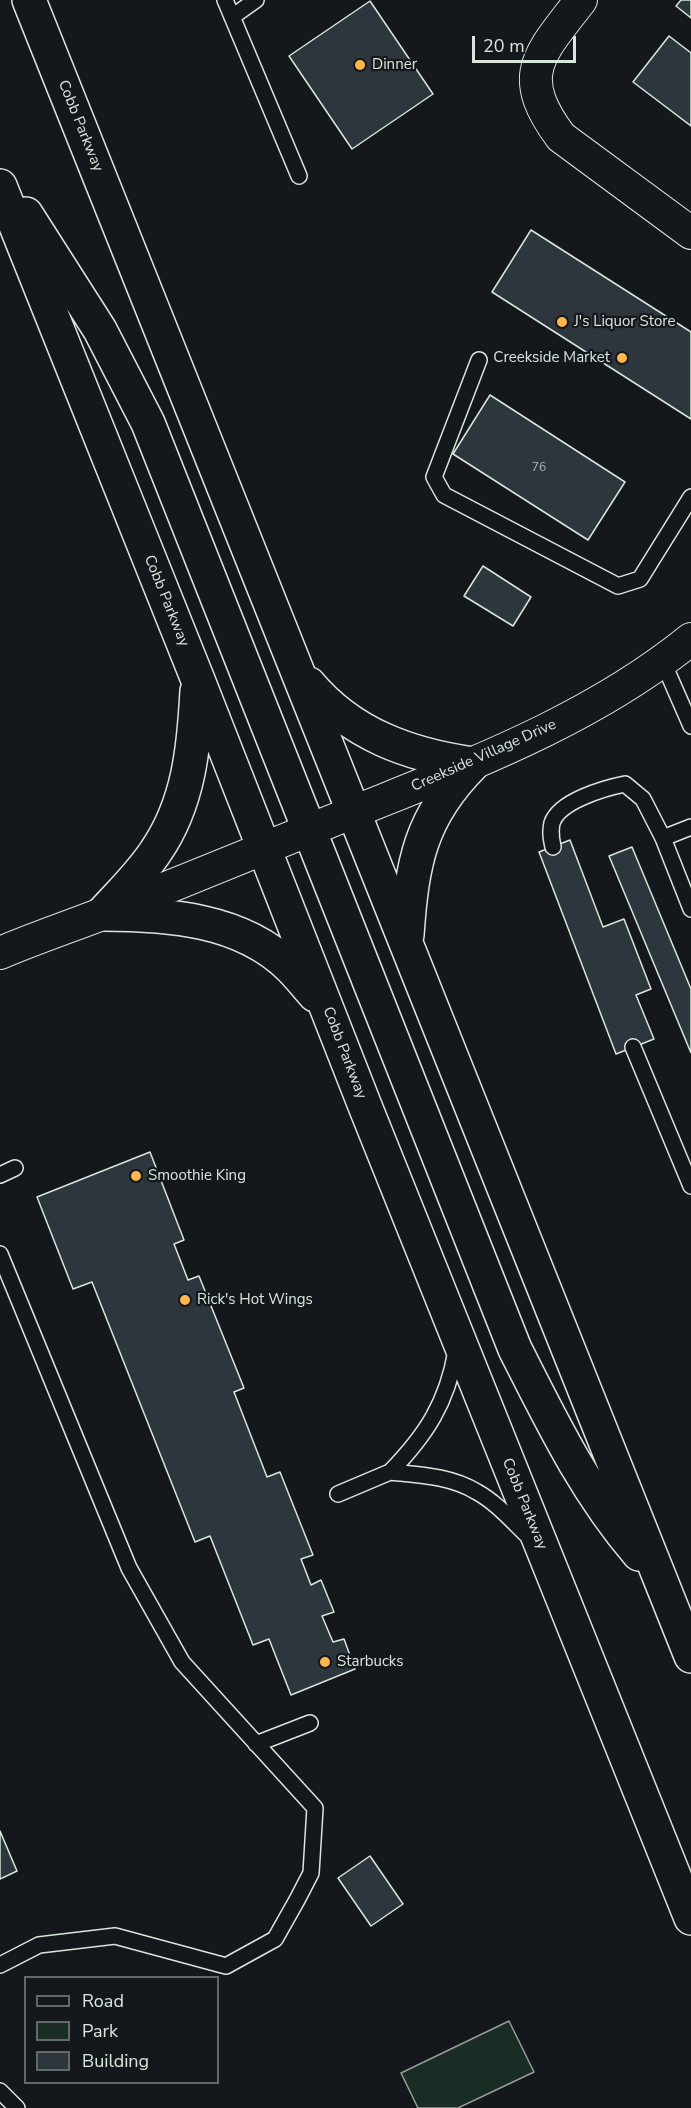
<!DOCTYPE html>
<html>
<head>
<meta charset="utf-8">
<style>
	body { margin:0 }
	#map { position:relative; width:691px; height:2108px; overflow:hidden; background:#14181c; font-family:"Nunito Sans",sans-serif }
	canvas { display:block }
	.legend { position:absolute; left:24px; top:1976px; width:195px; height:108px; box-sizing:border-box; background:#14181c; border:2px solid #626a69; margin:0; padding:8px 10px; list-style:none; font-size:18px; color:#d8e6dc }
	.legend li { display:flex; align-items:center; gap:12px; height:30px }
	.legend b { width:30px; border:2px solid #626a69 }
	.scale { position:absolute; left:472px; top:36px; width:104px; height:27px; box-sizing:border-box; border:3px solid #d8e6dc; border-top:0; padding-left:8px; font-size:18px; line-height:21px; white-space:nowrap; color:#d8e6dc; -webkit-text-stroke:4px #14181c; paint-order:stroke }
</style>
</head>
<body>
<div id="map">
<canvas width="691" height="2108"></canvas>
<ul class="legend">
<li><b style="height:8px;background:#14181c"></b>Road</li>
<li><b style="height:16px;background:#1a2d24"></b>Park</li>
<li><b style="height:16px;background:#2c363c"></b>Building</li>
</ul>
<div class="scale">20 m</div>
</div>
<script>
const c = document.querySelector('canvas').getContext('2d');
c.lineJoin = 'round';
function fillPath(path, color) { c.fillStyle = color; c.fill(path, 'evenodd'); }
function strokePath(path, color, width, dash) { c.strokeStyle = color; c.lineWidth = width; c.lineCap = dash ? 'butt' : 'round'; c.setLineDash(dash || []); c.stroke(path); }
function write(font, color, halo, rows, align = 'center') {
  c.font = font + ' "Nunito Sans",sans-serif'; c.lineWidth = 4.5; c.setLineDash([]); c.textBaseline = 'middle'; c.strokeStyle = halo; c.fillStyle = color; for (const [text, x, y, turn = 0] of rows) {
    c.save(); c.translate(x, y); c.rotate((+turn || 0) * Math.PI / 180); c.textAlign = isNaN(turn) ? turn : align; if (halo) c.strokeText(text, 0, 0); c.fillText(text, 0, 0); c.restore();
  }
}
const green = new Path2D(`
	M509,2021L534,2072L458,2108H418L401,2073Z`);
fillPath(green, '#1a2d24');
strokePath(green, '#939e99', 1.5);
const building = new Path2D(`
	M681,0H691V18L676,6Z
	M370,1L433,94L352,149L289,56Z
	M669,36L691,53V126L633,82Z
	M531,230L691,332V419L492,292Z
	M490,395L625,482L588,540L453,454Z
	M483,566L531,597L513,626L464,596Z
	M570,840L603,927L624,919L651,989L636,995L654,1039L616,1054L539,852Z
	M632,847L691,989V1053L609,856Z
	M150,1152L184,1240L174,1244L188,1280L199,1276L244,1388L234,1392L267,1477L280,1472L313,1555L301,1559L311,1585L321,1580L334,1612L322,1616L333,1642L344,1639L355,1669L291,1695L269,1639L253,1645L210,1536L195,1542L92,1282L73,1289L37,1197Z
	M0,1831L17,1871L0,1879Z
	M370,1856L403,1904L371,1926L338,1878Z`);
fillPath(building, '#2c363c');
strokePath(building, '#d8e6dc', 1.5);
const lane = new Path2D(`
	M225,0L299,176
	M232,17L256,0
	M479,360L434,477L444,495L618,586L640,579L691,497
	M663,662L691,726
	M663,838L691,909
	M553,847C551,838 550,832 552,823C559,801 605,788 625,784L643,799L663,838L691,827
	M633,1047L691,1186
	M0,1175L15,1168
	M0,1254L129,1568L182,1662L315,1808L311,1873L297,1900L275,1939L226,1966L115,1936L39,1945L0,1965
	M456,1351C447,1403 426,1435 390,1472C420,1475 451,1476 477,1492C497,1503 513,1522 530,1538
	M338,1494L390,1472
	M256,1744L310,1723
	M0,2091L17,2108`);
const street = new Path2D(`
	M581,0C540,54 514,74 561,137L691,233
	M0,953C33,939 68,927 102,914C190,879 278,842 366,807C480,761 595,717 691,639`);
const primary = new Path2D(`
	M29,0L691,1656
	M0,186L198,680L365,1106L691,1918
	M26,214L100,330L148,423L515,1349C552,1422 585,1491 639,1554
	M309,684C351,734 409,755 473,764
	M102,914C121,893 141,874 156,851C189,803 194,747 197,691
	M102,914C167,914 241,919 290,967C299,976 307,986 315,995
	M407,935C412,863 420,817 473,764`);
strokePath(lane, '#d8e6dc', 18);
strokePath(street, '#d8e6dc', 34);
strokePath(primary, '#d8e6dc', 36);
strokePath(lane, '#14181c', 15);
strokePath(street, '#14181c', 32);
strokePath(primary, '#14181c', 33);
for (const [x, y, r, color] of [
	[360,65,6,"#ffb74d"],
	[562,322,6,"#ffb74d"],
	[622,358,6,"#ffb74d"],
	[136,1176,6,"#ffb74d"],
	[185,1300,6,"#ffb74d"],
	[325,1662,6,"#ffb74d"]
]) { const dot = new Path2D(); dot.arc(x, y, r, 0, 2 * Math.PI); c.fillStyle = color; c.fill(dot); strokePath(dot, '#14181c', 2); }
write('12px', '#adbab4', null, [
	["76",539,468]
]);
write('15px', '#d8e6dc', '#14181c', [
	["Dinner",372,65],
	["J's Liquor Store",574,322],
	["Creekside Market",610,358,"right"],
	["Smoothie King",148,1176],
	["Rick's Hot Wings",197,1300],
	["Starbucks",337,1662]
], 'left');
write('15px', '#d8e6dc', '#14181c', [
	["Cobb Parkway",80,126,68],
	["Cobb Parkway",166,601,68],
	["Creekside Village Drive",484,756,-24],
	["Cobb Parkway",344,1053,69],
	["Cobb Parkway",524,1504,68]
]);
</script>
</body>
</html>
